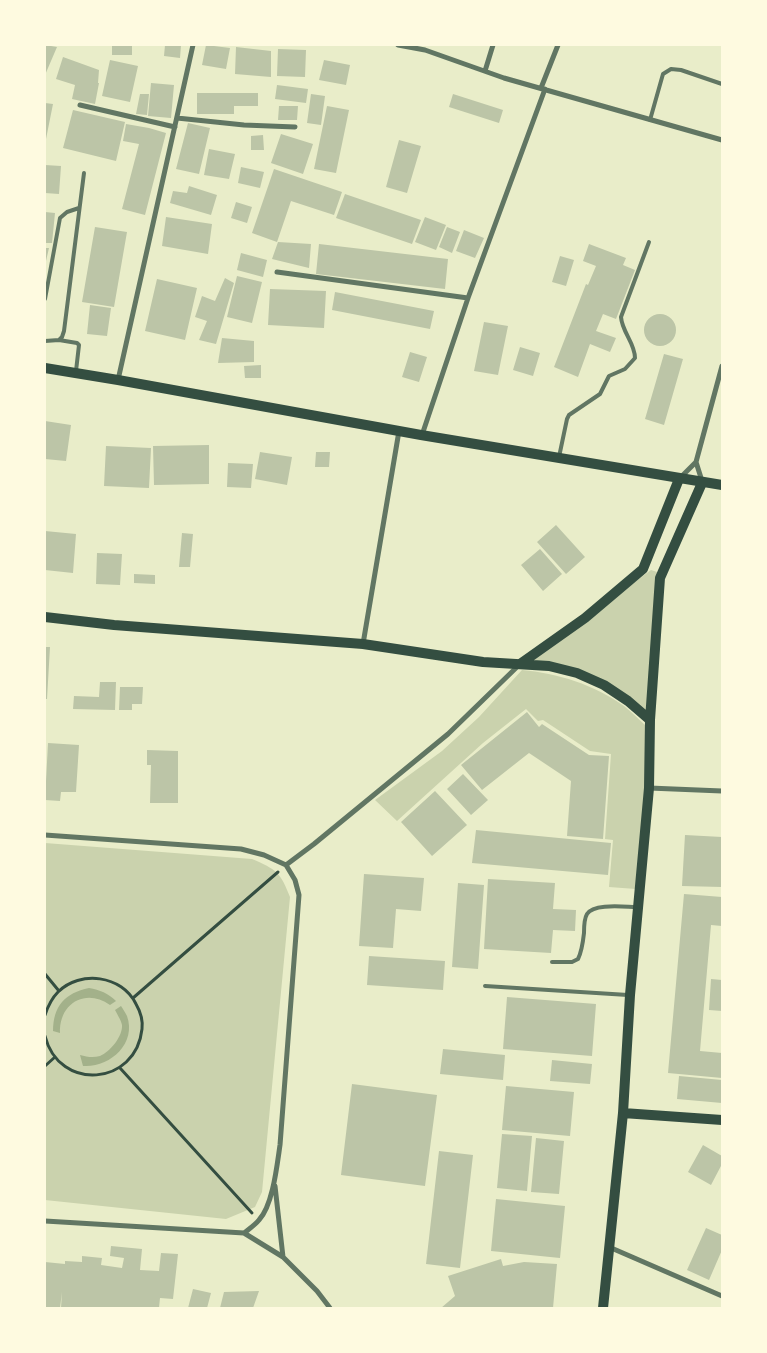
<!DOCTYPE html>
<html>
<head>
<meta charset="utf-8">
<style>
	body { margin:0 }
	#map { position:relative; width:767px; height:1353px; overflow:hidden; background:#e9edc9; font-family:Raleway,sans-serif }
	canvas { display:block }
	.frame { position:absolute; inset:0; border:46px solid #fefae0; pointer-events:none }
</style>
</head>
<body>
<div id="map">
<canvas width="767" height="1353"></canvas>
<div class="frame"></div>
</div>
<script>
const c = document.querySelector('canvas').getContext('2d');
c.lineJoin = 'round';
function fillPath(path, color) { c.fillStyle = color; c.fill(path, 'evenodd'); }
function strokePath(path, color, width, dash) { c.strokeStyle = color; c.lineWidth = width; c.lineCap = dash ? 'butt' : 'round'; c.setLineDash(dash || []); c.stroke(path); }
fillPath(new Path2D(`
	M651,570L657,572L647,712L599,679L527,662Z
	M522,670C557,673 595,685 624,706C632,712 638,719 645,725V787L636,889L609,887L613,840L605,839L611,754L590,751L543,720L538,721L526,709L483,743L397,821L375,800L442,751L479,717Z
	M45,843L252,859C276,869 281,873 290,897L262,1192L255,1207L226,1219L45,1200Z`), '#cad2ad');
fillPath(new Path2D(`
	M89,988C100,990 108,993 116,1001L110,1005C86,988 59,1003 60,1033L53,1031C53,1006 65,993 89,988Z
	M121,1006C123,1009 125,1012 127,1016C137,1044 109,1068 83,1066L80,1055C87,1057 93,1058 100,1056C110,1052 123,1036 122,1025C121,1020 117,1014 115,1010Z`), '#a3b18a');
fillPath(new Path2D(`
	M45,45L57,47L45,75Z
	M112,45H132V55H112Z
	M165,45H181L180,58L164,56Z
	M206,45L230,48L226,69L202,65Z
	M236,47L271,51V77L235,74Z
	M278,49L306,50L305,77L277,76Z
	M63,57L99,70L98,83H99L95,104L72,99L75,85L56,79Z
	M110,60L138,66L130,102L102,96Z
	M324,60L350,65L346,85L319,80Z
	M151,83L174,85L171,118L148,116Z
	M277,85L308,89L306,103L275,99Z
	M197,93H258V106H234V114H197Z
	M140,94H149L147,115L136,114Z
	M311,94L325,96L321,125L307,123Z
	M453,94L503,110L499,123L449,107Z
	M45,103L53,104L46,139H45Z
	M279,106H298L297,120H278Z
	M327,106L349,110L336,173L314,169Z
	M73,110L125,122L116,161L63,148Z
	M188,123L210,128L199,174L176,169Z
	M126,124L149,128L166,133L145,215L122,209L139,144L123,141Z
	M281,134L313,144L303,174L271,163Z
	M263,135L264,150H251V136Z
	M399,140L421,146L407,193L386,187Z
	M209,149L235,154L229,179L204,175Z
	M45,165L61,166L59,194L45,193Z
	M241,167L264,172L260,188L238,183Z
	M274,169L342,192L334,215L291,201L277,242L252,233Z
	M189,186L217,195L211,215L170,203L173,191L187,193Z
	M345,194L421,220L412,244L336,218Z
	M236,202L252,207L247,223L231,218Z
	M45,212L55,213L52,243H45Z
	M166,217L212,224L208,254L162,246Z
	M425,217L446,225L436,250L415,242Z
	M95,227L127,232L114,307L82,302Z
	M447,227L460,232L452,253L439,247Z
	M464,230L484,238L475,258L456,251Z
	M278,242L311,244L309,268L272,259Z
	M319,244L448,259L445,289L316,274Z
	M589,244L626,258L623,265L635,270L616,319L603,314L596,331L616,338L610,352L590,344L578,377L554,367L586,284L588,285L596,266L583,261Z
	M45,248H49L46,261H45Z
	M241,253L267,260L263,277L237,270Z
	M560,256L574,260L566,286L552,282Z
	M237,276L262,282L252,323L227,317Z
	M225,278L234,283L216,344L199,340L207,321L195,317L202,296L215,301Z
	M157,279L197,288L185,340L145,331Z
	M270,289L326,291L324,328L268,325Z
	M335,292L434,311L430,329L332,310Z
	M90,305L111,308L107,336L87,334Z
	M644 330a16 16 0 1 1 32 0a16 16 0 1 1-32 0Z
	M484,322L508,326L498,375L474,371Z
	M222,338L254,341V362L218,363Z
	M520,347L540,353L533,376L513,370Z
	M410,352L427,357L419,382L402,377Z
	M664,354L683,359L664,425L645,419Z
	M261,365V378H245L244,366Z
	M45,421L71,425L66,461L45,459Z
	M209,445V484L154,485L153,446Z
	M106,446L151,448L149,488L104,486Z
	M260,452L292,457L287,485L255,479Z
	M316,452H330L329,467H315Z
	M228,463L253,464L251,488L227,487Z
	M556,525L585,557L566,574L537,542Z
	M45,531L76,534L73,573L45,570Z
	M182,533L193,534L190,567H179Z
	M540,549L562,574L543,591L521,565Z
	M97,553L122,554L120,585L96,584Z
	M134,574L155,575V584L134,583Z
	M45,647H50L47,699H45Z
	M100,682H116L115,710L73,709L74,696L99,697Z
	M120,687H143L142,704H132V710H119Z
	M527,712L539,727L542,724L589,755L609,756L603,839L567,836L571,781L529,753L482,790L461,765Z
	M48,743L79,745L76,792H61L60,801L45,800Z
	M147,750L178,751V803H150L151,765H147Z
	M463,774L488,800L471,815L447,789Z
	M435,791L467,825L432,856L401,822Z
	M476,830L611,843L608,875L472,863Z
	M685,835L722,837V887L682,886Z
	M364,874L424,878L421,911L396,909L393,948L359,946Z
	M488,879L555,883L553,909L576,910L575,931L553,930L551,953L484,949Z
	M458,883L484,885L478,969L452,967Z
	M684,894L722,897V926L711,925L700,1051L722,1053V1078L668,1073Z
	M369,956L445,961L443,990L367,985Z
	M711,979L722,980V1011L709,1010Z
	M507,997L596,1004L592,1056L503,1049Z
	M443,1049L505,1055L503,1080L440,1074Z
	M552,1060L592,1064L590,1084L550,1081Z
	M679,1076L722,1080V1103L677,1099Z
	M352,1084L437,1095L425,1186L341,1175Z
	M506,1086L574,1092L570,1136L502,1130Z
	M502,1134L532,1136L527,1191L497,1188Z
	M536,1138L564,1141L559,1194L531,1192Z
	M703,1145L722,1156V1164L711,1185L688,1172Z
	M439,1151L473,1155L460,1268L426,1264Z
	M496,1199L565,1206L560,1258L491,1251Z
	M706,1228L722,1235V1250L709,1280L687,1270Z
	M111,1246L142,1249L140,1270L159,1271L161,1253L178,1254L173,1299L160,1298L159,1308H61L62,1292L60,1308H45V1262L65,1264V1261L82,1262V1256L102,1258L101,1265L122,1268L124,1258L110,1256Z
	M501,1259L503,1266L524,1262L557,1264L553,1308H441L455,1296L448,1276Z
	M193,1289L211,1293L207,1308H188Z
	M259,1291L253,1308H220L224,1292Z`), '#bcc5a7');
strokePath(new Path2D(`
	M45,974L59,991
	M133,998L278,872
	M45,1015C48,1006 51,999 58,992C80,970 122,975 136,1004C140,1011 143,1021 142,1029C136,1086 59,1092 45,1036
	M45,1066L55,1057
	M120,1068L252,1213`), '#344e41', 3);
strokePath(new Path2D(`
	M650,120L663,74L671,69L681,70L722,84
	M45,299L60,218L67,212L79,208
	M59,340L77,343L79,345L76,371
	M45,341L59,340L62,337L64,331L84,173
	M559,457L567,419L569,415L600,394L609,376L625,369L635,358C635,343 622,332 621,317L649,242
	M552,962H572L578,959C582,951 583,942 584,933C584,927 584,919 587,914C594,903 625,907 636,907
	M485,986L628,995`), '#617663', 4);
strokePath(new Path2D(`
	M398,45L425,50L504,78L722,140
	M485,71L493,45
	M541,88L558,45
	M80,105L175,127
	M177,118L244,125L295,127
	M277,272L468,298
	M118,380L193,45
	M422,435L468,298L545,89
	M696,462L702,481
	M680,478L696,462L722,366
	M363,644L399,431
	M649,788L722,791
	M45,835L241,849L264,855L286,865
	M286,865L314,844L448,734L519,665
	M275,1186L283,1257
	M45,1221L244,1233L283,1257L317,1291L330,1308
	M244,1233C249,1229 255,1225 259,1220C273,1205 277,1165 280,1145L299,895L295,880L286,865
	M609,1247L722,1296`), '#617663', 5);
strokePath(new Path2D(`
	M45,368L118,380L421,435L722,485
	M45,617L114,625L363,644L483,662L549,666L577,673L604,685L628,701L650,720
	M520,664L585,618L643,569L679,479
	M623,1113L722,1120
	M603,1308L623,1113L630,995L649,788L650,720L660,578L702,483`), '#344e41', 10);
</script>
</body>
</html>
